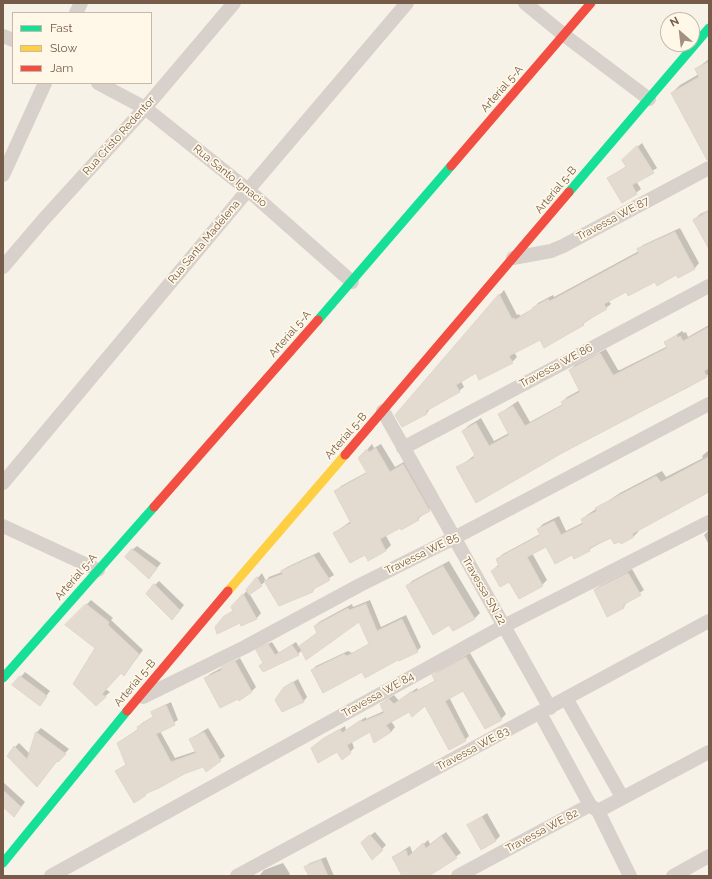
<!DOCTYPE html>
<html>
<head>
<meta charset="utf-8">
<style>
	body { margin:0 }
	#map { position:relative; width:712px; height:879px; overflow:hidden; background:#f7f2e8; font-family:Raleway,sans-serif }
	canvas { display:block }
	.frame { position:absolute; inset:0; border:4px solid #755b48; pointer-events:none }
	.legend { position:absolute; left:12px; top:12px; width:140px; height:72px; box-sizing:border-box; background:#fff8e8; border:1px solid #c8b9a8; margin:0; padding:5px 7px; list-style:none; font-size:12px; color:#755b48 }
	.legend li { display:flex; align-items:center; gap:8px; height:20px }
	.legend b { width:20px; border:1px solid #c8b9a8 }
	.north { position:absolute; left:660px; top:12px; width:40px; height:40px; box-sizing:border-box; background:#fff8e8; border:1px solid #c8b9a8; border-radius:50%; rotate:332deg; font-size:11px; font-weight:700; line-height:16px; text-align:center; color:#755b48 }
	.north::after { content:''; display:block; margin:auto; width:14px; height:18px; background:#a29080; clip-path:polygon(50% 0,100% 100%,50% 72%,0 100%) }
</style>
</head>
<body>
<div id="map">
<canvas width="712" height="879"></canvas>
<div class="frame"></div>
<ul class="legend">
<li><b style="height:5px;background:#16e098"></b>Fast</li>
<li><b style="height:5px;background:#ffcf43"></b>Slow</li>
<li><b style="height:5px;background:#f24e42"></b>Jam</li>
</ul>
<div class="north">N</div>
</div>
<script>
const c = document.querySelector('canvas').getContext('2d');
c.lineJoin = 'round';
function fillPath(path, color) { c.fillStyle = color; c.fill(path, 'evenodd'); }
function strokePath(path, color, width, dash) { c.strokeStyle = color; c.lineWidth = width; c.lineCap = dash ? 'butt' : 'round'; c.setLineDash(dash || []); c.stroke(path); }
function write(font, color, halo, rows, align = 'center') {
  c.font = font + ' Raleway,sans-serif'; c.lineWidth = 3.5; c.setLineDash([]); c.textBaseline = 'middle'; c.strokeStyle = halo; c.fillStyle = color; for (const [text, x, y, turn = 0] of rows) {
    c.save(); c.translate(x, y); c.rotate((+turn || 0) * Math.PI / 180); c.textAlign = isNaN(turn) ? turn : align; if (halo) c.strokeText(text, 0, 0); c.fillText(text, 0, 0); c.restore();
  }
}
fillPath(new Path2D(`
	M709,59V153L672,93L680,85L699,74L696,69Z
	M642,143L657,168L636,181L641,189L636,193L609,178L627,166V156Z
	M709,210V238L694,220L700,214Z
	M680,228L699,263L695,268L679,277L677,274L626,290L608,300L611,304L606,308L583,324L540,339L514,352L517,357L512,362L476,372L461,381L464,387L459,391L431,407L427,413L402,425L396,415L504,290L517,315L519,314L520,316L534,308L538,303L553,295L554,297L639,251L638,250L643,245Z
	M709,325V374L689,387L563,451L458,468L476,454L463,431L468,426L481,418L494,441L509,433L499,414L518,401L530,422L563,404L562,402L567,397L580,390L570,370L575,365L606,349L618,370H620L668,346L666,342L682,331L684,333L686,332L688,337Z
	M372,444L374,448L381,444L395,467L409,459L434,505L418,519L385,534L391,545L386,550L368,559L365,553L334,533L351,521L336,491L341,486L367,472L360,458Z
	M709,450V491L638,530L639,531L634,536L622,543L612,537L575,557L572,553L546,546L532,553L547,580L542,585L510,581L492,571L499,564L497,559L503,554L540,534L538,529L543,524L559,516L566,531L584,522L582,520L587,515L620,493L662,471L666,477L703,458L702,456Z
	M709,530V545L704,535Z
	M137,546L161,563L153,573L132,550Z
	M319,552L334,575L316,586L313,591L265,582L249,593L261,613L257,618L242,624L240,621L225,617L233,610L232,608L262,573L266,581L269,577L282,572L287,567Z
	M449,561L480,613L475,618L453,630L450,624L407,586L412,581Z
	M632,569L644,590L627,601L624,607L607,615L595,590L599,586Z
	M159,581L184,605L176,615L155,585Z
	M91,600L113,618L111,620L143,650L128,670L124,675L122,672L105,689L110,692L96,704L97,648L67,625Z
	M370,600L381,627L406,615L421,647L417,651L362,671L312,670L316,666L348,651L352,653L370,643L359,620L302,650L298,654L260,666L263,662L258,651L261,647L272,642L279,653L296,642L299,647L318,632L315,626L319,622L352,604L353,607Z
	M470,653L506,714L501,719L485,728L463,690L449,697L469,736L465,740L426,705L409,711L391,721L395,727L391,732L370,731L352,742L354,748L350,752L337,751L317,744L345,726L346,730L366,717V719L384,711L381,704L386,700L394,695L399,701L417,688L418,690L436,680L433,676L437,671Z
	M240,658L256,687L252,691L238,697L205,679L210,674Z
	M25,672L50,691L40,704L14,685Z
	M298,679L307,697L303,702L284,688Z
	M171,702L178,720L160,731L175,758L196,751L190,739L208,728L225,756L206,771L203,765L183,773L149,791L145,795L117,771L127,764L118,743L138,729V727L142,723L154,716L152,713L157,709Z
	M41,728L69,749L57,761L37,785L15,747L19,743L30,754L37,732Z
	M3,782L25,802L14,816L3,806Z
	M487,813L500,836L495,841L468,826Z
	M375,832L386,845L373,858L367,838Z
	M446,832L461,853L427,876H403L393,857L410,846L413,854L428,840L430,844Z
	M326,857L334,876H310L305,867L310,863Z
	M283,863L290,874L288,876L260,875L264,870Z`), '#0003');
const building = new Path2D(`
	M709,62V160H707L671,93L699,77L695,69Z
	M637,146L654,173L632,185L637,194L622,203L607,178L626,167L622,160Z
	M709,211V249L693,220Z
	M675,232L695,269L678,278L676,275L657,286L655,282L628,296L626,292L604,304L607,309L583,323L584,325L544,348L540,340L509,356L513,363L479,380L476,373L456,385L460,392L426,411L427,414L402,427L395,415L499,294L512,319L514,318L515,320L533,309L532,308L548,299L550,301L639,253L637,249Z
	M709,327V368L704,371L707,377L564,452L476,503L456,467L474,458L473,456L475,455L462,431L476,423L489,446L509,435L498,414L513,406L525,426L563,405L561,402L580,392L569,370L600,353L613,375H614L667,348L664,342L677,335L678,338L680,336L683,341Z
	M376,448L390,472L403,464L430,511L417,518L419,520L401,530L400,528L380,539L386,551L368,561L365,555L350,563L333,533L351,523L334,491L367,473L358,458L367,449L369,452Z
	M709,457V492L632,534L634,537L621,544L619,542L614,544L611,538L589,548L590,551L574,559L572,555L555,564L546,547L527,557L543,586L519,599L509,582L500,587L491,571L499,566L496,559L540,535L537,529L554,521L561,535L583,524L581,519L597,511L595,508L614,498L656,476L661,482Z
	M132,549L157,568L149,579L125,557Z
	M314,556L330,580L312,590L313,592L279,606L264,581L283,574L281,571Z
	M443,566L475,619L453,631L449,625L433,635L406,586Z
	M628,573L641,595L623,605L624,608L607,617L594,590Z
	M257,577L262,586L249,595L246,590Z
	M154,584L180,610L172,620L146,594Z
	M243,594L257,619L241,626L240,623L217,634L215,627L224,616L233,611L231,607Z
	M86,604L109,622L108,625L139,654L124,676L121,673L102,694L106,697L96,706L73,684L95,648L65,625Z
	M366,604L377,631L402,619L418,652L399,661L398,660L365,678L362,672L323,693L311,670L344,654L347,656L369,644L359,622L306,660L299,646L317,633L314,626L348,608L349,610Z
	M268,644L275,655L292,645L299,655L263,672L259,666L263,663L256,650Z
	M466,657L502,720L485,729L463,691L445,701L466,741L449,750L425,706L412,717L409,712L386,725L391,732L374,743L370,732L347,745L351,753L342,760L337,752L318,763L311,748L324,738L340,729L342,733L361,720L362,722L384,713L380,704L389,699L394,704L412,691L413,693L435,681L432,675Z
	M235,661L252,692L239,701L238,699L220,708L204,678L222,670L221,668Z
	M20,676L47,696L40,706L12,685Z
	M293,682L304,702L282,712L275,700L283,688Z
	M166,705L175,725L156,734L171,762L196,753L189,739L204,732L221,761L206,772L203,767L184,774L159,788L145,794V796L134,803L115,771L126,765L117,743L138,730L137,727L153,717L151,712Z
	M36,732L66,754L58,762L57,761L37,787L7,756L14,746L27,759Z
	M3,790L21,807L14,817L3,807Z
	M482,817L496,841L481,850L467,825Z
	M370,835L383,850L372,860L361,843Z
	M441,836L457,858L429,876H402L392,857L406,850L408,857L423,843L426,848Z
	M321,860L328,876H309L304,867Z`);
fillPath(building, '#e3dad0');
strokePath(building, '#e0d5ca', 1);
strokePath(new Path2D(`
	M525,3L564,35L649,99
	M76,13L81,3
	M3,36L13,40
	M98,83L145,108L248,190L352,282
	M3,175L45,83
	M513,258L551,251L563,246L709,168
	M3,267L44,219L145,108L234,3
	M383,411L550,708
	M403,448L709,286
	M3,483L248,190L407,3
	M3,526L98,570
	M143,697L245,647L360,585L454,538L709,404
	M566,698L622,797
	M540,713L590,805
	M598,811L630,876
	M51,876L504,626L709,522
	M237,876L709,621
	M458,876L590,805L598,811L709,752
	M673,876L709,856`), '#d8d0ca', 14);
strokePath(new Path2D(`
	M569,192L709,28
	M318,320L451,166
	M3,678L154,507
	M3,863L127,711`), '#16e098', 9);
strokePath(new Path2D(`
	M228,591L345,455`), '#ffcf43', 9);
strokePath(new Path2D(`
	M451,166L591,3
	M345,455L569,192
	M154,507L318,320
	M127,711L228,591`), '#f24e42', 9);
write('11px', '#755b48', '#fff8e8', [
	["Arterial 5-A",502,89,-49],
	["Rua Cristo Redentor",119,136,-48],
	["Rua Santo Ignacio",230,176,39],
	["Arterial 5-B",556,190,-50],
	["Travessa WE 87",613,219,-28],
	["Rua Santa Madelena",204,242,-50],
	["Arterial 5-A",290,334,-49],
	["Travessa WE 86",556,366,-28],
	["Arterial 5-B",346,436,-49],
	["Travessa WE 85",422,554,-26],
	["Arterial 5-A",76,577,-49],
	["Travessa SN 22",484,591,60],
	["Arterial 5-B",135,683,-50],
	["Travessa WE 84",378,695,-29],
	["Travessa WE 83",473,749,-28],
	["Travessa WE 82",542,831,-28]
]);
</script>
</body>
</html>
